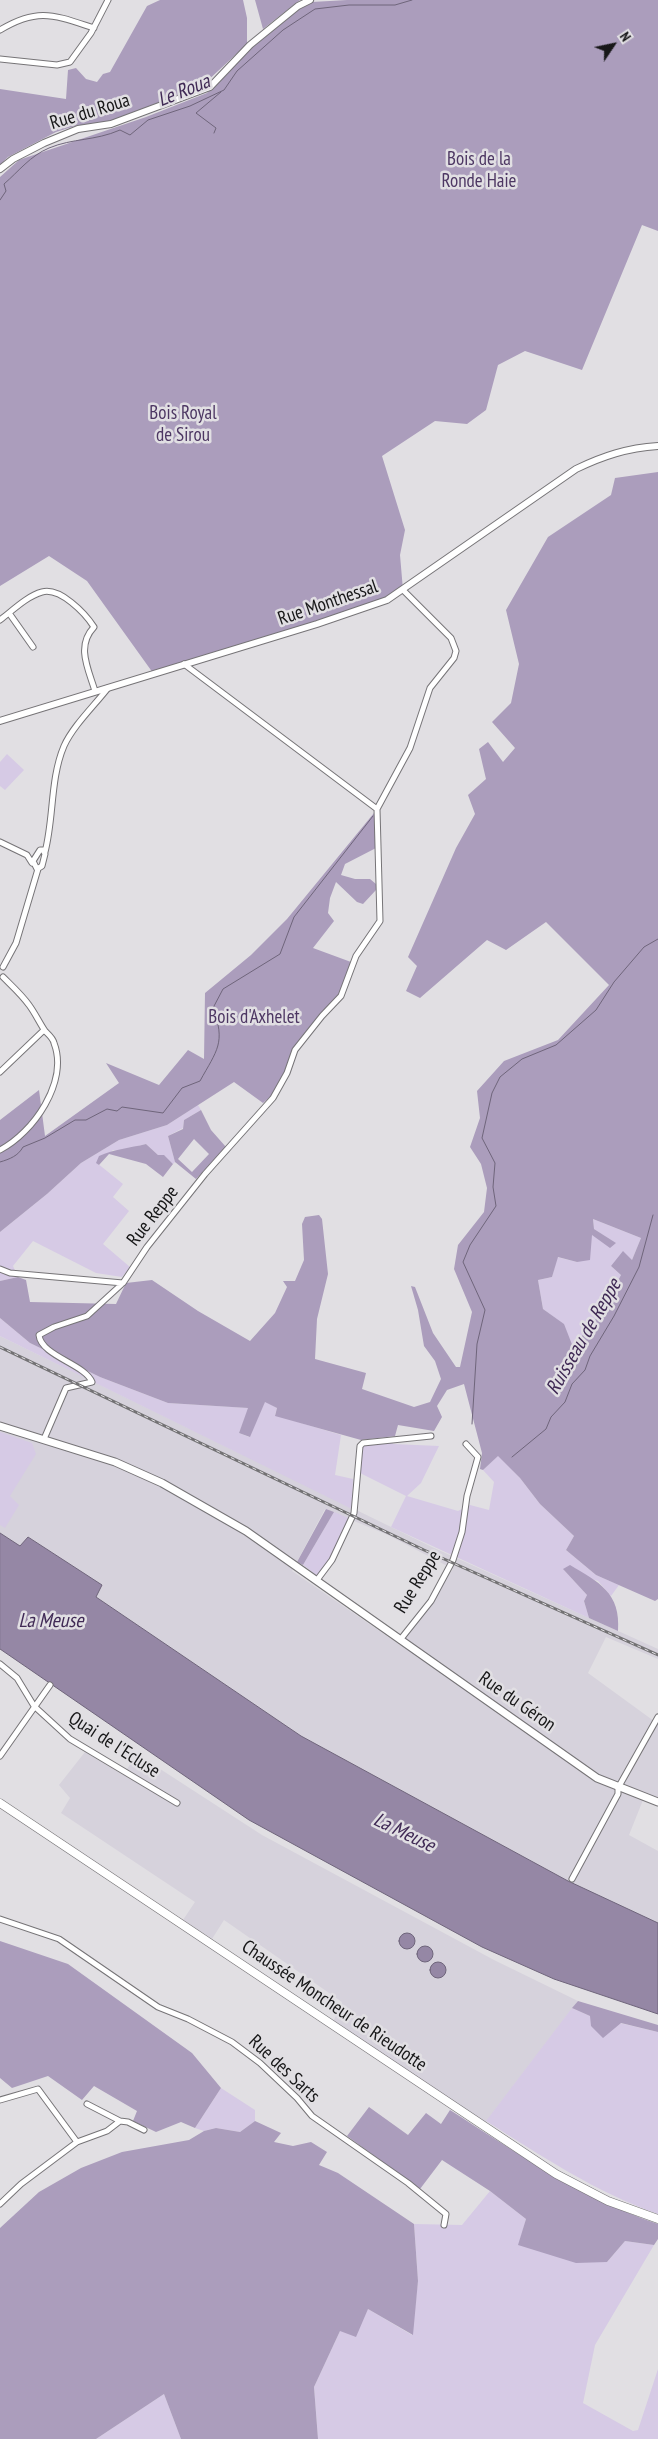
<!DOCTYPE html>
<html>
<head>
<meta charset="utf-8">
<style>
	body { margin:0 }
	#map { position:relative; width:658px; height:2439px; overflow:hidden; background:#e1dfe3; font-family:"PT Sans Narrow",sans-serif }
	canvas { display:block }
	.north { position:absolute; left:588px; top:20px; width:50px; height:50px; -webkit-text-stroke:4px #e1dfe3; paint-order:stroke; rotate:56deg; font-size:14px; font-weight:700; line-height:20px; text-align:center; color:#171718 }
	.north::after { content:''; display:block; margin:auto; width:18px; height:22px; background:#171718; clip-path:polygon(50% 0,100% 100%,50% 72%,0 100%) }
</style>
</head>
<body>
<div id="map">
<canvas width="658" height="2439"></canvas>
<div class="north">N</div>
</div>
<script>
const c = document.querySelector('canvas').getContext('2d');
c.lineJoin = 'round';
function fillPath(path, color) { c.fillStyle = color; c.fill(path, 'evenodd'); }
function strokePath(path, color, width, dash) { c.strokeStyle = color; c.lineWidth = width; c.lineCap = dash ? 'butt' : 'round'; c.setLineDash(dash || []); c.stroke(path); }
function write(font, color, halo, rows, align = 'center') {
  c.font = font + ' "PT Sans Narrow",sans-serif'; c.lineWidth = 5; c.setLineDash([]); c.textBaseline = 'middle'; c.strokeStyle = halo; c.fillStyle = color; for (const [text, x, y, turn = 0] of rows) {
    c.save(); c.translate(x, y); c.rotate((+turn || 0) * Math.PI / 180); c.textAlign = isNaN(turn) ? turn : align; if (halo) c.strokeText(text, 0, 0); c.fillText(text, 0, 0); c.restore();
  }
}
fillPath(new Path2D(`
	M0,1336L432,1547L658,1649V1659L606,1637L588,1673L658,1724V1797L645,1795L629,1835L658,1851V1925L568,1881L301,1736L95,1596L101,1585L29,1537L20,1546L0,1533ZM325,1509L388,1535L453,1569L400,1645L292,1571Z
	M85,1752L123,1775L137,1754L262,1835L494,1960L578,2001L483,2126L332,2024L342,2002L224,1920L212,1939L183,1920L195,1902L61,1813L70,1798L59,1785Z`), '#d6d2dc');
fillPath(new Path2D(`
	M7,754L24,770L5,790L0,786V762Z
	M198,1105L201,1110L184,1120L183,1128L168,1136L175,1162L173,1164L164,1156L158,1155L146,1144L119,1151L113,1150L97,1163L123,1184L113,1197L129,1211L103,1244L130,1267L122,1277L96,1273L33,1241L13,1266L18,1277L0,1281V1232L47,1194L81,1163L119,1140L167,1125Z
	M593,1219L641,1238L632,1260L611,1266L621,1275L599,1315L573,1347L563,1324L543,1309L538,1280L552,1277L557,1257L577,1262L592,1235L616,1244L594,1229Z
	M0,1318L30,1343L100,1377L168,1403L249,1408L239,1433L249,1437L265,1401L277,1408L275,1415L341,1435L335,1475L353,1479L352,1509L0,1336Z
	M0,1432L32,1443L36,1454L10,1496L19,1505L5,1528L0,1525Z
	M395,1436L393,1444L439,1446L421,1483L407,1496L458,1511L470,1505L489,1510L494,1482L483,1470L498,1455L520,1478L540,1504L574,1536L566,1550L596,1575L619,1585L611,1596L598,1581L564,1570L587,1595L584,1601L589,1618L391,1527L406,1496L358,1472L361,1440Z
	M334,1512L351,1519L338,1549L319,1577L303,1565Z
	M572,2008L590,2016L658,2032V2214C595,2192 542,2156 486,2121Z
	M221,2088L255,2110V2121L240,2132L216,2128L204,2131L195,2128Z
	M490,2191L526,2219L519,2244L607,2262L625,2241L654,2245L595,2345L583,2403L633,2431L638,2430L658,2369V2439H318L314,2387L340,2331L368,2309L412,2335L418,2281L414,2224L462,2225Z
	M164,2394L181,2439H96Z`), '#d6cae5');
fillPath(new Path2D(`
	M160,0H243L247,18V44L203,85L112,121L75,126L56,132L8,157L0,165V89L66,99L68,70L76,68L86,79L97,82L103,74L110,72L147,6Z
	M255,0H300L263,29Z
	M347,0H658V231L642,225L582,370L525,351L498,365L486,410L467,424L435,421L382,456L405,530L400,555L403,590L387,600L153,673L87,581L49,556L0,586V177L19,160L146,117L207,93L253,47L299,8L312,2Z
	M658,472V1599L655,1601L596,1575L566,1550L574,1536L540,1504L520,1478L498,1456L483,1470L480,1469L482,1453L464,1384L447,1390L437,1406L442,1417L434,1431L398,1425L395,1436L361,1440L275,1416L277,1408L265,1402L250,1437L239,1433L248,1408L168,1403L100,1377L30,1343L0,1318V1281L18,1277L26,1280L30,1302L116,1304L126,1283L152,1280L198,1311L250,1341L275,1313L287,1287L283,1281H295L304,1260L302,1224L305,1217L319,1215L322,1219L328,1274L317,1319L315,1359L366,1373L362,1389L414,1407L430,1402L441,1379L435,1361L424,1346L418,1310L411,1286L415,1287L433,1333L456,1367H460L472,1312L454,1269L458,1245L484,1212L487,1188L481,1164L470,1147L480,1118L477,1091L504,1061L558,1040L609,985L546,922L506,950L487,940L420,998L406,991L417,966L408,957L456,848L475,814L468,795L486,779L479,749L488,742L503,762L515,748L492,722L511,703L519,664L506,610L548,537L611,495L615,478ZM593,1219L641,1238L632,1260L623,1251L611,1266L621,1275L599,1315L573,1347L564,1324L543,1309L538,1280L552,1277L558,1257L577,1262L590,1260L592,1235L610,1248L616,1243L594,1229Z
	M374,813L376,848L345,864L341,875L355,879H370L376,884V890L363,904L357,902L336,882L330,898L328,913L334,921L313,948L351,962L340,995L308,1030L294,1050L286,1072L271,1096L263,1103L234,1082L167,1125L119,1140L81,1163L47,1194L0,1232V1120L39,1090L45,1136L119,1083L106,1063L159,1085L188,1050L204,1059L205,993L251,955L287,919Z
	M201,1110L211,1130L226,1147L196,1179L175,1162L168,1136L183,1129L184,1120ZM194,1139L209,1154L192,1172L178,1159Z
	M146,1144L158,1155H164L173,1164L163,1177L146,1164L109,1154L99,1165L96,1163L99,1156C114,1149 130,1148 146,1144Z
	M326,1509L334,1512L303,1565L297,1562Z
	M570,1565C599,1582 621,1593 618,1631L589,1618L584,1601L587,1595L563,1569Z
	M0,1941L68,1964L192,2053L221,2088L195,2128L181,2122L156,2132L133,2121L137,2111L94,2086L82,2100L48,2076L12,2088L0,2078Z
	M578,2001L658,2025V2032L621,2023L603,2038L591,2026L590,2016L572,2008Z
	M369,2107L408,2135L426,2113L441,2124L450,2110C517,2153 582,2198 658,2224V2239L654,2245L625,2241L607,2262L576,2263L518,2245L526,2219L490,2191L442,2160L420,2189L347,2136Z
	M255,2121L281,2133L274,2142L293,2146L311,2142L327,2152L319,2165L338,2173L414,2224L418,2281L413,2335L368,2309L356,2337L340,2331L314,2387L318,2439H181L164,2394L96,2439H0V2228L39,2192L81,2168L122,2152L189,2140L204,2131L216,2128L240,2132Z`), '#ab9dbc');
const water = new Path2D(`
	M0,1533L20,1546L28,1537L102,1585L96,1597L301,1736L568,1881L658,1923V2014L554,1979L482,1947L249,1820L0,1649Z
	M399 1941a8 8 0 1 1 16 0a8 8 0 1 1-16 0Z
	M417 1954a8 8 0 1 1 16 0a8 8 0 1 1-16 0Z
	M430 1970a8 8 0 1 1 16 0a8 8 0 1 1-16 0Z`);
fillPath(water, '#9587a5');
strokePath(water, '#6f657b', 1);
strokePath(new Path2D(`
	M214,133L216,128L196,113L221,92
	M0,200L6,191L4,184C19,171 30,156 49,148C73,138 95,141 120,130L130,135L148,120L190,106L224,90L237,71L283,30L315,9L349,5H395L412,0
	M0,1162C10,1159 18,1156 23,1147L45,1138L75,1120H86L107,1109L117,1111L122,1107L163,1113L182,1088L200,1081C217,1050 226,1043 213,1008L223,989L280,954L294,917L373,816
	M472,1424L477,1344L485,1310L463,1262L470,1245L496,1206L493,1187L495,1163L482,1138L492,1093L500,1077L522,1059L556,1045L596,1010L614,982L644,947L658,939
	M512,1457L546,1429L551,1417L565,1402L572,1384L585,1370L590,1356L614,1316L639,1267L653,1215`), '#6f657b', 1);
const minor = new Path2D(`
	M0,30C38,7 54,15 94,28
	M0,59L57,65L70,62L91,33L108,0
	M9,613L33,647
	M0,620C12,611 27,596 42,592C60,587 85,613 94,627C76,646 88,668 95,691
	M377,809L410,748L430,688L454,658L456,651L451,638L403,590
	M0,842L27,855L32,863
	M40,850H43L45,854L42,866L37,869L33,861Z
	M45,852C54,818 50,779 64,746C73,726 94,706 108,688
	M3,967L16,943L38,869
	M0,1072L44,1030
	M0,1150C33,1133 69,1082 54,1043C53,1038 48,1034 45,1031C39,1022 35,1013 29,1005C22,995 12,986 3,977
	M0,1269L10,1273L123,1283L147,1247L205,1174L273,1098L287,1073L295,1050L322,1016L341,996L356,956L380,921L377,809L184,664
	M44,1439L66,1388L92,1382C85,1364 41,1356 39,1335L54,1327L87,1316L123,1283
	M317,1580L332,1560L354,1513L360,1446L363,1443L431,1436
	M400,1640L431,1601L453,1560L462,1532L467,1496L478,1457L466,1444
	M0,1664L17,1678L34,1706L70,1739L177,1803
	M0,1756L50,1685
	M572,1879L618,1794V1788L658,1717
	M0,1919L59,1939L158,2007L188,2019L232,2042L260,2063L297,2098L312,2116L408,2183L446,2214L444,2225
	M0,2100L38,2089L77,2142
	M87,2104L120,2121
	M0,2204L21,2184L77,2142L107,2131L120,2121L128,2122L144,2130`);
const tertiary = new Path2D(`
	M0,169L13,159L44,143L78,129L111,124L210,87L250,45L298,6L310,0
	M0,721L317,624L387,600L576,469C603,456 627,448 658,446`);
const secondary = new Path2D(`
	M0,1426L115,1462L162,1483L246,1531L597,1778L658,1802`);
const primary = new Path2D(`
	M0,1803L556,2174L608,2201L658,2219`);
strokePath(minor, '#767477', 7);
strokePath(tertiary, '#767477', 8);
strokePath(secondary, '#767477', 9);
strokePath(primary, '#767477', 9);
strokePath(minor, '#fff', 5);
strokePath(tertiary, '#fff', 6);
strokePath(secondary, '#fff', 7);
strokePath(primary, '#fff', 8);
const rail = new Path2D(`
	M0,1347L424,1550L658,1655`);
strokePath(rail, '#737274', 3);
strokePath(rail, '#e1dfe3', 1, [4]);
write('19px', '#171718', '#e1dfe3', [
	["Rue du Roua",90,112,-17],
	["Rue Monthessal",328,603,-19],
	["Rue Reppe",153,1216,-52],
	["Rue Reppe",418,1582,-58],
	["Rue du Géron",517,1702,35],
	["Quai de l'Ecluse",114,1745,33],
	["Chaussée Moncheur de Rieudotte",334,2006,34],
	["Rue des Sarts",284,2069,43]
]);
write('19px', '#4d3763', '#e1dfe3', [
	["Bois de la",479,160],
	["Ronde Haie",479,182],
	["Bois Royal",183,414],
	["de Sirou",183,436],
	["Bois d'Axhelet",254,1018]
]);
write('italic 20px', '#402a55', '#e1dfe3', [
	["Le Roua",184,91,-22],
	["Ruisseau de Reppe",584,1337,-60],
	["La Meuse",51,1621],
	["La Meuse",404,1833,26]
]);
</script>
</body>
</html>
